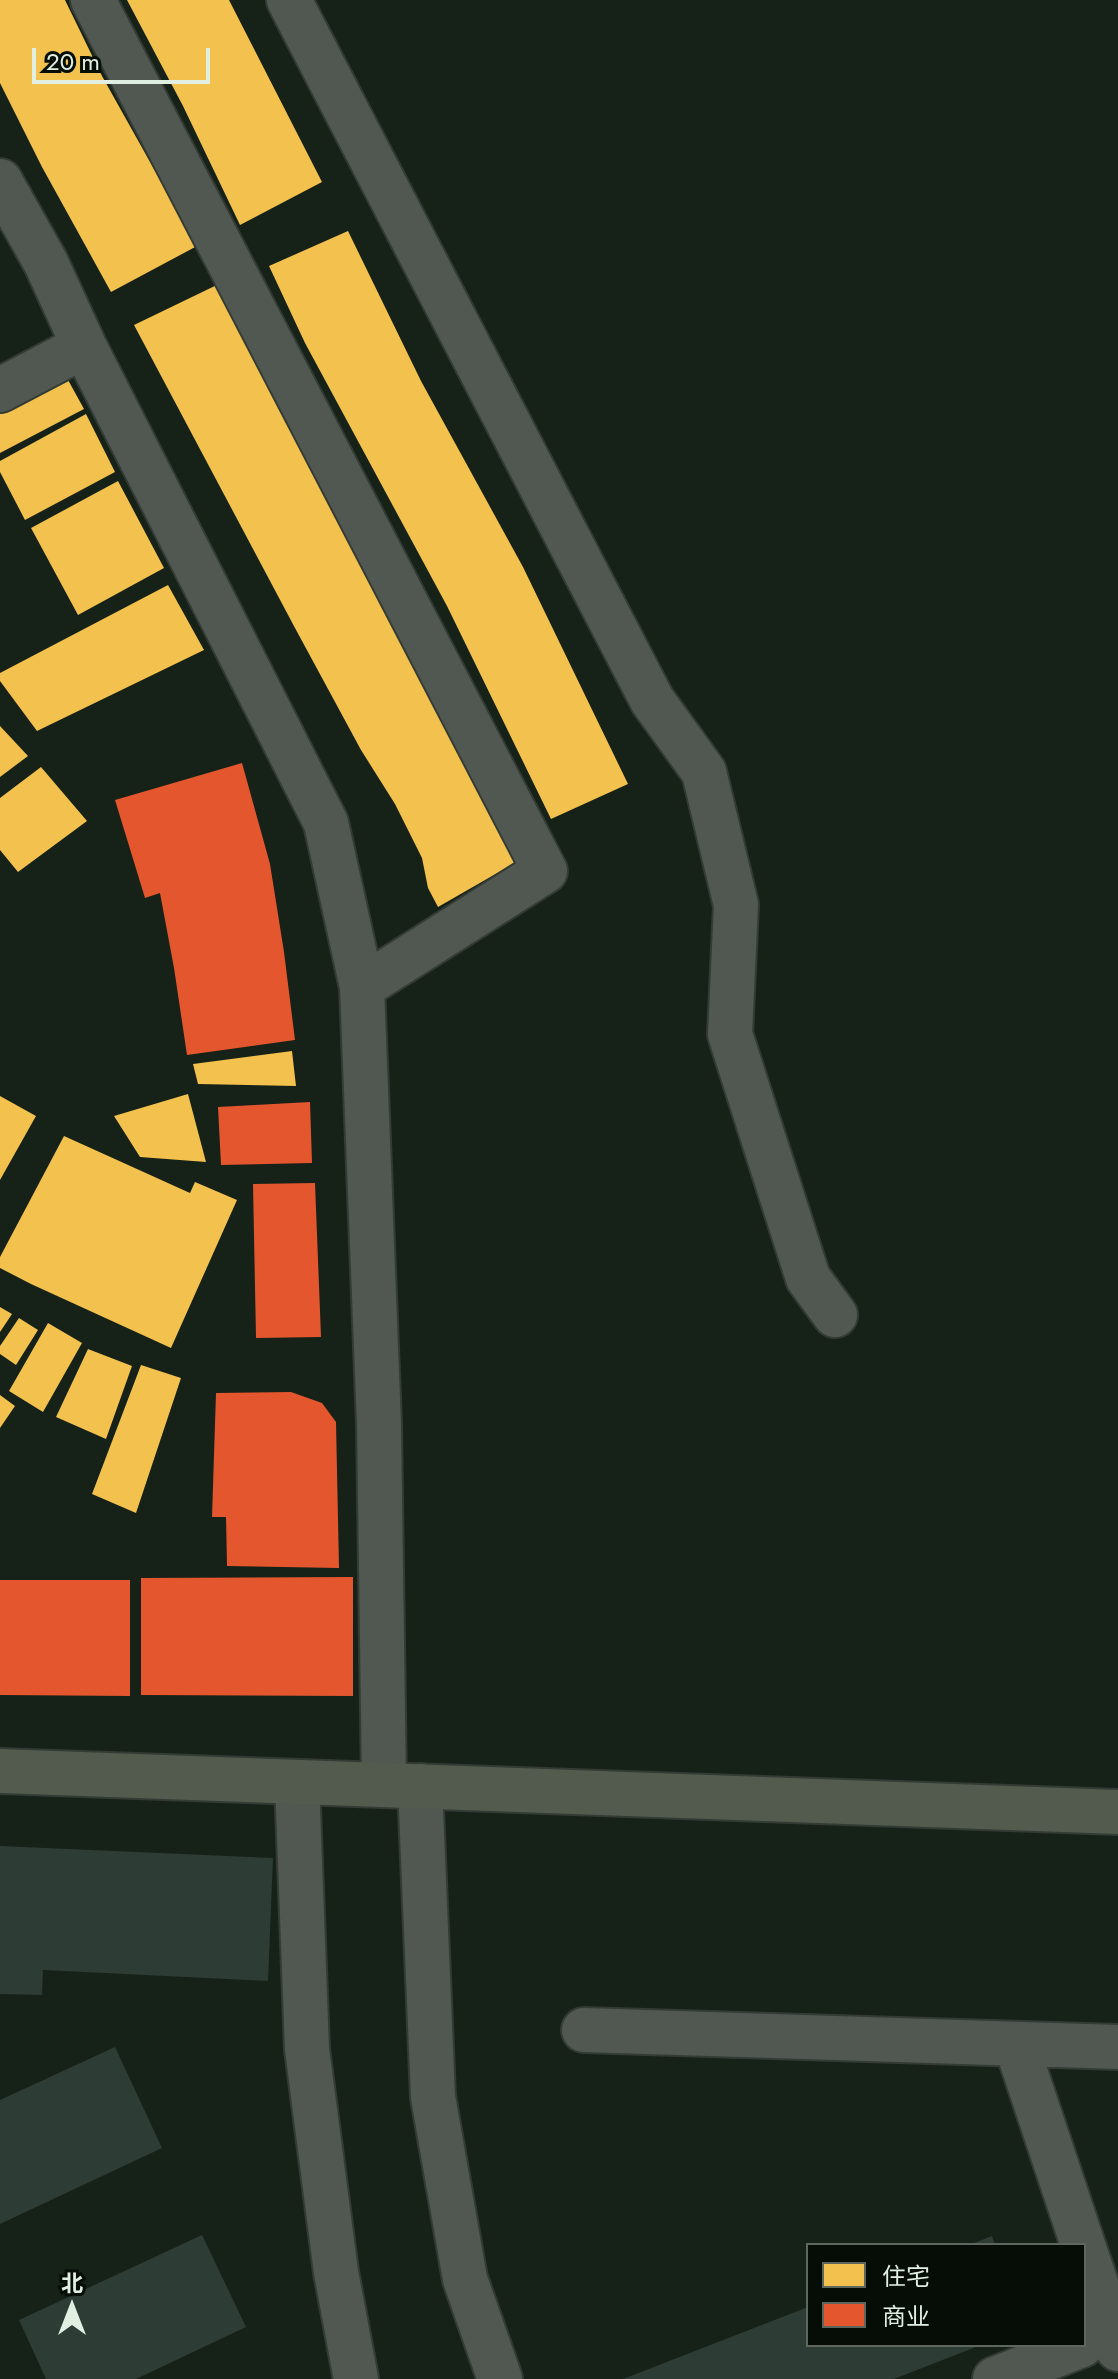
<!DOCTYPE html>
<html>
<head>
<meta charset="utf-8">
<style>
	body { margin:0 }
	#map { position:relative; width:1118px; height:2379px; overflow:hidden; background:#162118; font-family:Jost,"Noto Sans SC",sans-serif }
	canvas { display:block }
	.legend { position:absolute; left:806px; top:2243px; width:280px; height:104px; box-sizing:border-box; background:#050d06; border:2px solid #5d675e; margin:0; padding:10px 14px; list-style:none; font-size:24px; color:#e1efe3 }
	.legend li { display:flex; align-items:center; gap:16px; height:40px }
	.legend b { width:40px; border:2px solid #5d675e }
	.north { position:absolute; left:32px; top:2267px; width:80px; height:80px; -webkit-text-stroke:6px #050d06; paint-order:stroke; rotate:0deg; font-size:22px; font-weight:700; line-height:32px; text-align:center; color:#e1efe3 }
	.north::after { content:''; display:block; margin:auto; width:28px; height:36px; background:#e1efe3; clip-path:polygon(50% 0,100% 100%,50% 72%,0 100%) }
	.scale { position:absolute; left:32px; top:48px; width:178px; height:36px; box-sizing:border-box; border:4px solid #e1efe3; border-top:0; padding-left:10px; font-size:24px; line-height:28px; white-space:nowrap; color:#e1efe3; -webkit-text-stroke:6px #050d06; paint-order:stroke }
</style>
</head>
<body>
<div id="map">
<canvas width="1118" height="2379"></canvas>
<ul class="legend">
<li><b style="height:22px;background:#f2c14e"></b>住宅</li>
<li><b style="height:22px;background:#e4572e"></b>商业</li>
</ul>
<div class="north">北</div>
<div class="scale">20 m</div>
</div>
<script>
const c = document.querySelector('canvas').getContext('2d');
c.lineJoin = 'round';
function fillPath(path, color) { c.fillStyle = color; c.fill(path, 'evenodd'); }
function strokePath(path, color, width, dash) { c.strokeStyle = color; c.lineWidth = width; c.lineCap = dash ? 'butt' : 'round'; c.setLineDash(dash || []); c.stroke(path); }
fillPath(new Path2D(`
	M0,0H65L102,76L197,246L111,292L42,167L0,83Z
	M127,0H229L322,182L240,225L183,106Z
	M348,231L421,381L523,567L628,784L551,819L447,606L305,343L269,266Z
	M223,282L520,860L438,907L428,888L422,858L395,804L361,750L295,628L134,325Z
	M62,369L84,409L0,453V403Z
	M86,414L115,472L25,520L0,472V461Z
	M118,481L164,568L78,615L31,528Z
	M168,585L204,650L37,731L0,681V673Z
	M0,726L28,756L0,777Z
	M41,767L87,821L18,872L0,850V798Z
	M292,1051L296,1086L198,1084L193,1064Z
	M188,1094L206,1162L140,1157L114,1116Z
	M0,1096L36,1116L0,1180Z
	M64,1136L190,1193L195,1182L237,1200L171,1348L31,1284L0,1268V1257Z
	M0,1307L12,1314L0,1332Z
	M19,1318L38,1330L16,1365L0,1354V1346Z
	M48,1323L82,1343L43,1412L9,1391Z
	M88,1349L132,1366L106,1439L56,1417Z
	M141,1365L181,1378L136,1513L92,1494Z
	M0,1395L15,1406L0,1428Z`), '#f2c14e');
fillPath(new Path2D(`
	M242,763L270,864L284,952L295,1040L187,1055L174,968L160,893L145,898L115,800Z
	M310,1102L312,1163L221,1165L218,1107Z
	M315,1183L321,1337L256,1338L253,1184Z
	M291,1392L322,1403L336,1422L339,1568L227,1566L226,1517H212L216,1393Z
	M353,1577V1696L141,1695V1578Z
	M0,1580H130V1696L0,1695Z`), '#e4572e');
fillPath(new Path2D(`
	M0,1846L273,1858L268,1981L43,1970L42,1995L0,1994Z
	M115,2047L162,2148L0,2224V2100Z
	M202,2235L246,2327L136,2379H46L19,2320Z
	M992,2236L995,2245H969Z
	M808,2307V2345H981L894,2379H623Z`), '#2e3c36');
const street = new Path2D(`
	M93,0L545,871L362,987
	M289,0L652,700L704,772L736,905L730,1034L808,1278L835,1315
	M0,181L46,263L84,346L326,823L362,987L379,1424L384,1785
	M0,390L84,346
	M297,1782L307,2049L336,2272L356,2379
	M420,1786L433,2097L465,2279L500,2379
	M584,2030L1118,2047
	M1016,2044L1083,2245
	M1084,2248L1118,2349
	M995,2379L1082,2345`);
const secondary = new Path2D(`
	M0,1771L1118,1812`);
strokePath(street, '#333b34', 48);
strokePath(secondary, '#333b34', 48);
strokePath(street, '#505851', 44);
strokePath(secondary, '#525b4e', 44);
</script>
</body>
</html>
